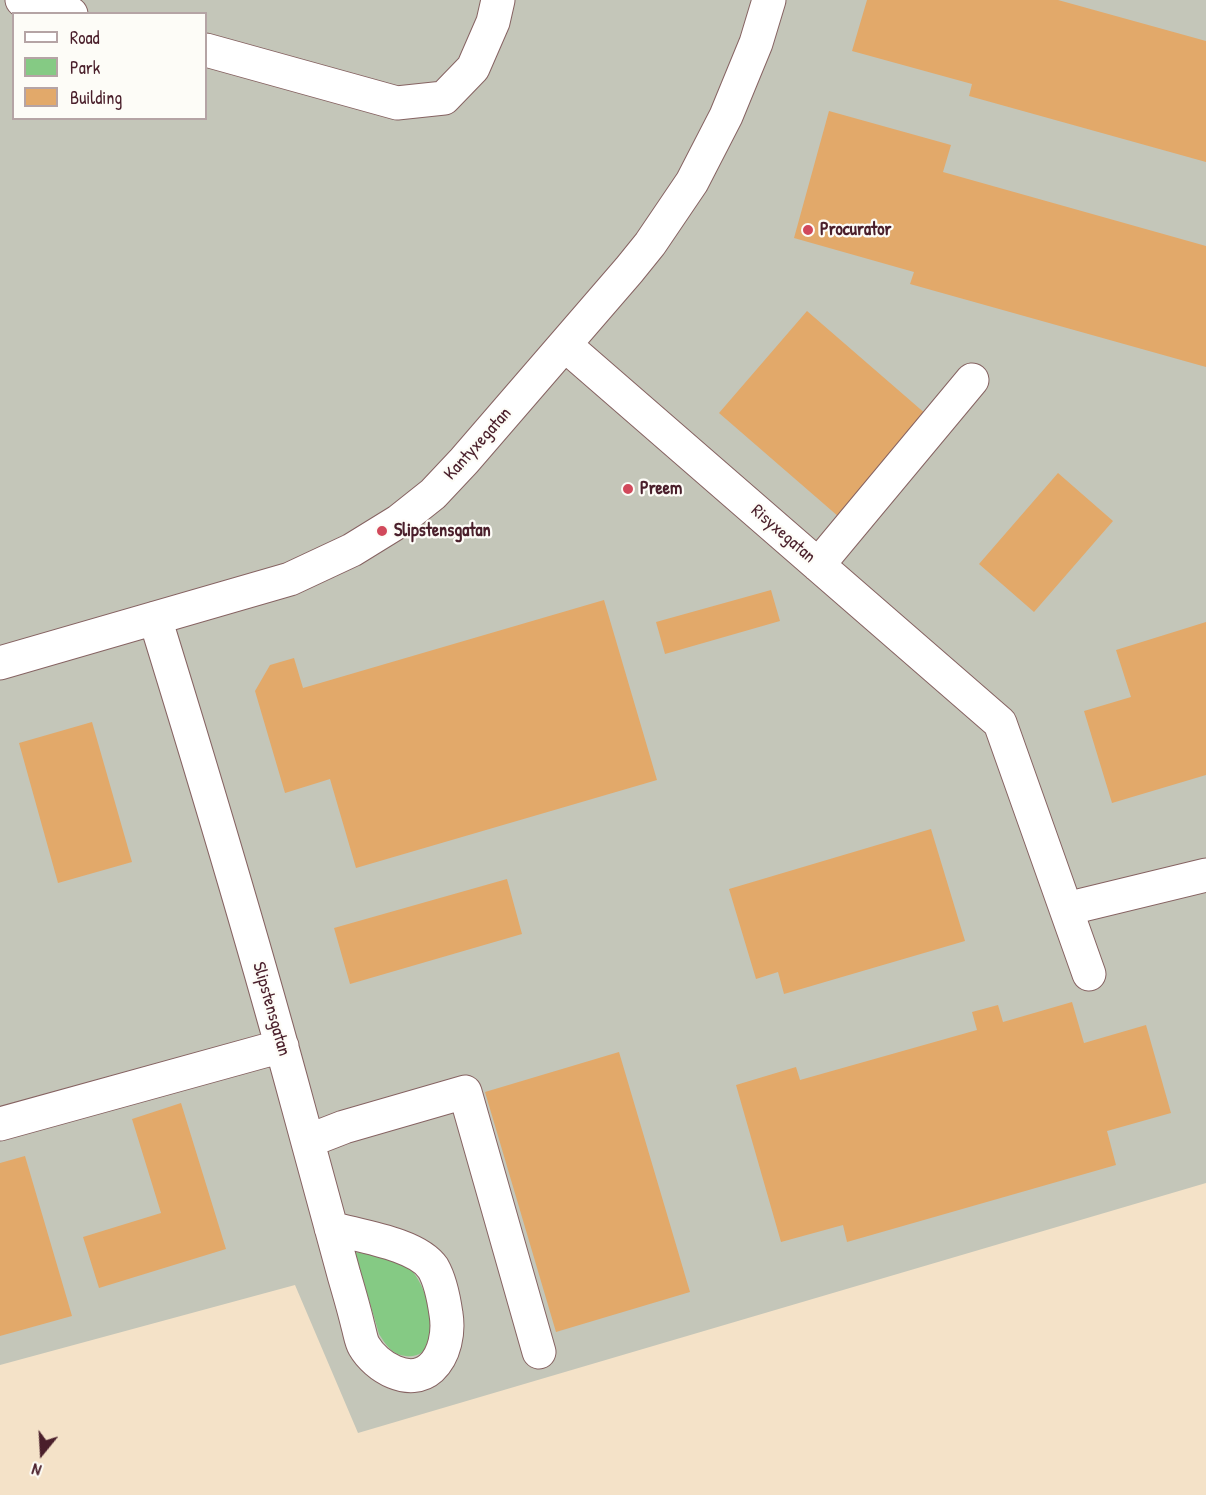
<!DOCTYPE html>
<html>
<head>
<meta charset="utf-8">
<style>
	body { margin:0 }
	#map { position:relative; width:1206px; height:1495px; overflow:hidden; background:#f4e2c8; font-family:"Patrick Hand",sans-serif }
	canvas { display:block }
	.legend { position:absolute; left:12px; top:12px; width:195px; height:108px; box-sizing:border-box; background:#fdfcf7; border:2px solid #b5a4a5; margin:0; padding:8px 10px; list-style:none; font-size:18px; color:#4a1f2b }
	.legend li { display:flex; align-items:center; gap:12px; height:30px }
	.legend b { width:30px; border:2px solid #b5a4a5 }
	.north { position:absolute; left:12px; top:1423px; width:60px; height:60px; -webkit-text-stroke:4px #fdfcf7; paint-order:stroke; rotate:198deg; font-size:16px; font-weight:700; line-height:24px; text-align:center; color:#4a1f2b }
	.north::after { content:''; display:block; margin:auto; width:21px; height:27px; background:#4a1f2b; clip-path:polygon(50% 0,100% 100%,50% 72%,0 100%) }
</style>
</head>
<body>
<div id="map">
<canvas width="1206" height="1495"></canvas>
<ul class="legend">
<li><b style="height:8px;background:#fff"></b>Road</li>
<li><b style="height:16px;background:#85ca84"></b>Park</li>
<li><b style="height:16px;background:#e2a96a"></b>Building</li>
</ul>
<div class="north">N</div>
</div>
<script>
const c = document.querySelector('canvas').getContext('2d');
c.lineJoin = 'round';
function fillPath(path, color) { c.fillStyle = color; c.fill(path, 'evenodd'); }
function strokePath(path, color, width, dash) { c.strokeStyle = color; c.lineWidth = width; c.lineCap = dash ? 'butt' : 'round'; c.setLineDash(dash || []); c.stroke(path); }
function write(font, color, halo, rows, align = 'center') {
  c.font = font + ' "Patrick Hand",sans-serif'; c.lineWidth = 4.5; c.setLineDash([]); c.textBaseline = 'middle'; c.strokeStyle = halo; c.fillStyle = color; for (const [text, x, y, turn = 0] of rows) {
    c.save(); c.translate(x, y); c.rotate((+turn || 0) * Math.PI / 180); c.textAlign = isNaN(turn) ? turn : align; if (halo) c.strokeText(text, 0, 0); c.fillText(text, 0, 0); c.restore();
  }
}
fillPath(new Path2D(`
	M0,0H1206V1183L358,1433L295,1285L0,1365ZM14,14H206V118H14Z`), '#c4c6b9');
fillPath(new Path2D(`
	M355,1252C369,1255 387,1256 401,1262C429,1274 450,1361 406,1356C392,1355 386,1345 379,1334Z`), '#85ca84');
fillPath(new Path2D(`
	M867,0H1058L1206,41V162L969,96L972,84L852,51Z
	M829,111L951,145L943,172L1206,246V367L910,284L914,272L794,238Z
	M807,311L927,415L839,517L719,413Z
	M1058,473L1113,521L1034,612L979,564Z
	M771,590L780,621L665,654L656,622Z
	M604,600L657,780L356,868L330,779L285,793L255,691L270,665L294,658L303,688Z
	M1206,622V775L1112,803L1084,711L1131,697L1116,650Z
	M92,722L132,862L58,883L19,743Z
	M931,829L965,941L784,994L778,972L756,979L729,889Z
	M507,879L522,934L350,984L334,928Z
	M1072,1002L1084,1043L1146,1025L1171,1113L1107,1131L1116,1165L847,1242L843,1225L781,1242L736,1085L796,1067L800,1080L977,1030L972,1012L998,1005L1003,1022Z
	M619,1052L690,1292L556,1332L485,1092Z
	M181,1103L226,1249L99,1288L83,1237L161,1213L132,1119Z
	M25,1156L72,1316L0,1336V1163Z`), '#e2a96a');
const minor = new Path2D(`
	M22,0L71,14
	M206,50L397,103L444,98L473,68L493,22L498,0
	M565,345L1000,723L1089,974
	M818,565L972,380
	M155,618C205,780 254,943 298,1106C314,1163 329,1219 344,1275C349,1292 354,1309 358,1326C360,1333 361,1341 364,1346C376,1367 410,1387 431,1368C445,1355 449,1332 446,1314C444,1300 440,1280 433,1268C417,1244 359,1236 331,1228
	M0,663L290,579L352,550L399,521L433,494L464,461L629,270L650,244L692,182L726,116L756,43L769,0
	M1066,909L1206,875
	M0,1124L282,1046
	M308,1141L344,1127L465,1092L539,1352`);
strokePath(minor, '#866362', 35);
strokePath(minor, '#fff', 33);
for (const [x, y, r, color] of [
	[808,230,6,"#d1495b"],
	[628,489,6,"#d1495b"],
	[382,531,6,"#d1495b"]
]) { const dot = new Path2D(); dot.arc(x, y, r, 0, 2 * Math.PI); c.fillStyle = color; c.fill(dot); strokePath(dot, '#fdfcf7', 2); }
write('bold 18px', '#4a1f2b', '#fdfcf7', [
	["Procurator",820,230],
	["Preem",640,489],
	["Slipstensgatan",394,531]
], 'left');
write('18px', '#4a1f2b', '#fdfcf7', [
	["Kantyxegatan",478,444,-48],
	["Risyxegatan",783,534,41],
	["Slipstensgatan",271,1009,74]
]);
</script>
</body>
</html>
